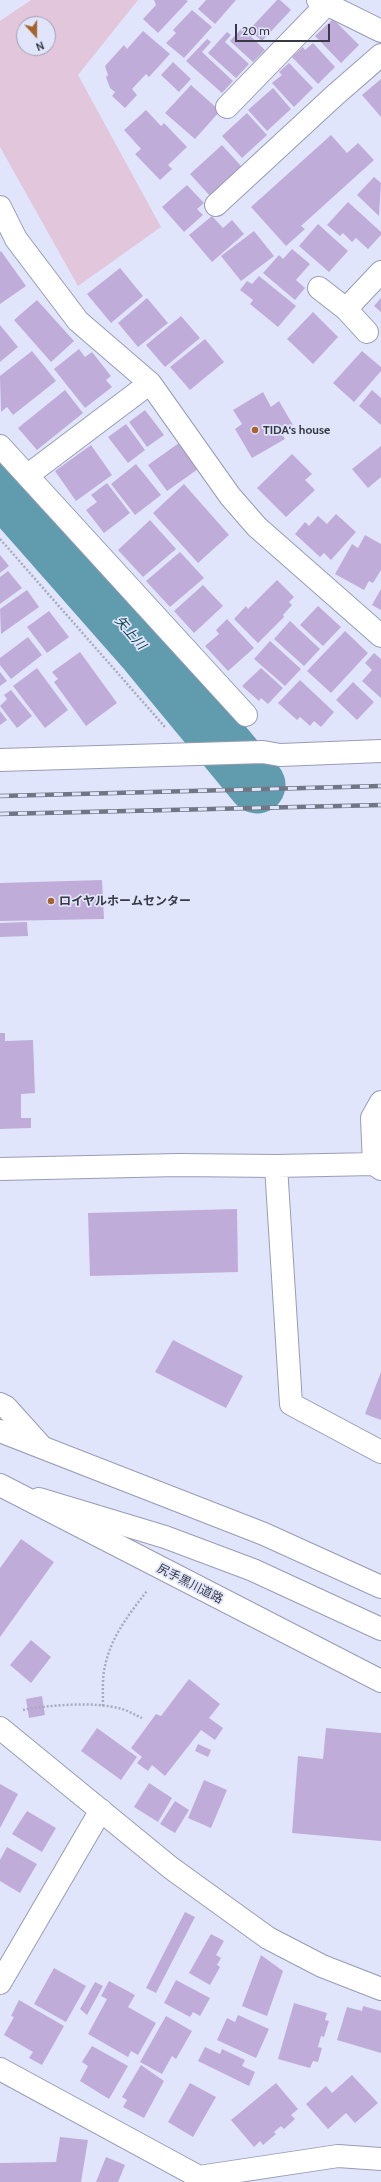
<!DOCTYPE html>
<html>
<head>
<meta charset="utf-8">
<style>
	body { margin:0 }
	#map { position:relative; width:381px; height:2182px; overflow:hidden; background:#e1e5fb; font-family:Cabin,sans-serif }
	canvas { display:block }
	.north { position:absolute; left:16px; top:16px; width:40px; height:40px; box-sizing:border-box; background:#e1e5fb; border:1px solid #9da0b1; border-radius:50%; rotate:159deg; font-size:11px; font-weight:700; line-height:16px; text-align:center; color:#373943 }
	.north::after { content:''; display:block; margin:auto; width:14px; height:18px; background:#a4642c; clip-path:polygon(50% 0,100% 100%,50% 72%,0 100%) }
	.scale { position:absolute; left:235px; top:24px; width:95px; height:18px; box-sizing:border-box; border:2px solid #373943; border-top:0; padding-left:5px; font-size:12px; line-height:14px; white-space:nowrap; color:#373943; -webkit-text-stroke:3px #e1e5fb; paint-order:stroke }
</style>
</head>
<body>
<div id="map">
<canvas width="381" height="2182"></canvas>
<div class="north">N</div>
<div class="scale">20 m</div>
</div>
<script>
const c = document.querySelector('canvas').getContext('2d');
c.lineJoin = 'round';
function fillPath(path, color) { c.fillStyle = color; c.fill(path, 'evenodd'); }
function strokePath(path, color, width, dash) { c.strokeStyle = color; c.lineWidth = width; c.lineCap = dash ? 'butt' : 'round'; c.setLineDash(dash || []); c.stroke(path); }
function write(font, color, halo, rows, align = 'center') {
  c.font = font + ' Cabin,"Noto Sans JP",sans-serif'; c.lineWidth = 3.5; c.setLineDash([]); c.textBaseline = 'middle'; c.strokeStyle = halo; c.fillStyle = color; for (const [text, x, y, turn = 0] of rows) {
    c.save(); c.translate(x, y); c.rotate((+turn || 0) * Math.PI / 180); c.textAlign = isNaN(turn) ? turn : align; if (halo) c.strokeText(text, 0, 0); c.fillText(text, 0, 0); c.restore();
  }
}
fillPath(new Path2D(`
	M31,0H138L78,75L161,227L78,286L0,147V21ZM24,24H48V48H24Z`), '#e2c6db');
strokePath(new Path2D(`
	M0,485L147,652L257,785`), '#609bae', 57);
fillPath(new Path2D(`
	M154,0H186L188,1L158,33L143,19L156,5Z
	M206,0H236L215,24L198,9Z
	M277,0H280L291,10L262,41L249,30Z
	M192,10L212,27L184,58L166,43L176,33L173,30Z
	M333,19L359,45L341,63L315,36Z
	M242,28L265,50L253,62L230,41Z
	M143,31L170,54L149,77L146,74L132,89L137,95L125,108L112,96L115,92L110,88L106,77L108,75L105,66L124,45L127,49Z
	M227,32L231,35L225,42L249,64L236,78L208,53Z
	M207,39L211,42L202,52L233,81L222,93L186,61Z
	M313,43L335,67L318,84L292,57L303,47L305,50Z
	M173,62L191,79L179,92L161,75Z
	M289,63L313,88L294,107L272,83L282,75L279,72Z
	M381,79V117L362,95Z
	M191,85L220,111L195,139L165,113Z
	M273,88L291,109L267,131L248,110Z
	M146,110L161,126L164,123L187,147L168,165L172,169L160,180L135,154L141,149L124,130Z
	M247,113L267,135L242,158L222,136Z
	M331,135L347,153L358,143L374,160L301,226L305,229L286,246L251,207Z
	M222,145L242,167L210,196L190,174Z
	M374,177L381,183L379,216L357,195Z
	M187,185L204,203L197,209L203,215L184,232L162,207Z
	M348,202L381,232V235L368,249L356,238L352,242L343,233L340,236L327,225Z
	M212,216L223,228L232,220L244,234L212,262L189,235Z
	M318,224L348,251L329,272L299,246Z
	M254,231L274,256L241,281L221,256Z
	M292,249L310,264L296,280L305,288L295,300L263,273L279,255L283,259Z
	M1,251L26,286L0,304V252Z
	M120,268L143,296L111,323L87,294Z
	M259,276L296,306L278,327L250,304L253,300L240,290L247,281L252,284Z
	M147,298L168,323L138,347L118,323Z
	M381,298V312L374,306Z
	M37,300L74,341L51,362L14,320Z
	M313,312L338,337L313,364L287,339Z
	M181,316L200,338L165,367L146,345Z
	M0,325L18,347L0,362Z
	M205,339L224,362L190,390L170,367Z
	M79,349L85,357L92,352L111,376L106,380L112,387L85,408L54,369Z
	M32,351L56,381L13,415L7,407L1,412L0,376Z
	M362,351L381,367V371L354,402L333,383Z
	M65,390L83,413L37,450L18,428Z
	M372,390L381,398V425L359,406Z
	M263,392L271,407L279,401L293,425L281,432L285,439L252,458L235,429L242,424L233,410Z
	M145,410L164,435L147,447L129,422Z
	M126,424L145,450L128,463L108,437Z
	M179,443L198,469L167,491L148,465Z
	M91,445L112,475L76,501L55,471Z
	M381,446V477L368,488L352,469Z
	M292,454L312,474L305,480L315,490L286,517L257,488Z
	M136,464L161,495L135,515L111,484Z
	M107,483L130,513L104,533L86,510L97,502L91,495Z
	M184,484L229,535L198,563L153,513Z
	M336,514L356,532L331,560L324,553L320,557L295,534L305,522L309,526L318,516L327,524Z
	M150,520L176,549L143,577L118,550Z
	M365,535L381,544V570L373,583L369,581L364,590L335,574L352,544L358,548Z
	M180,552L204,578L170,607L146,581Z
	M0,555L9,566L0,573Z
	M8,571L22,588L0,604V577Z
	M277,580L294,597L289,602L292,605L283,615L284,617L258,643L234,619L246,606L248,609Z
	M203,585L223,606L194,633L174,611Z
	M381,589V610L372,605Z
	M27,590L39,607L1,634L0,609Z
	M318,606L341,627L323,646L300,625Z
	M49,611L69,637L47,653L27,627Z
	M227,619L254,648L228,671L205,646L219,634L216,630Z
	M290,621L320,649L304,666L274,639Z
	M345,631L368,653L331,693L307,671Z
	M28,637L42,655L11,679L0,665V658Z
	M270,641L301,669L285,686L254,659Z
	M80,652L117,703L86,726L54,682L58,679L52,672Z
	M374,653L381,659V698L362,681L372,670L365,663Z
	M37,668L68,710L45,728L13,686Z
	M261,668L283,688L268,704L261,698L259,701L242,686Z
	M0,672L7,681L0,686Z
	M300,680L334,712L321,727L314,721L310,726L300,717L297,720L278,703Z
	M353,682L374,702L357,720L336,700Z
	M11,690L32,716L17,728L0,706L7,699L4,695Z
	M0,711L7,720L0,725Z
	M102,880L104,919L0,921V883Z
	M27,922L28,936L0,937V923Z
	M0,1033H5V1041L33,1040L35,1093L21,1094V1118H31V1128L0,1129Z
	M237,1209L238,1272L90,1276L88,1213Z
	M173,1340L243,1376L226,1408L155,1372Z
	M381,1372V1420L365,1414Z
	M21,1539L54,1562L0,1637V1568Z
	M31,1640L51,1657L31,1683L10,1665Z
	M189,1679L220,1704L209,1718L223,1728L215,1740L201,1730L165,1776L152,1765L148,1771L137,1763L142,1757L131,1748L156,1714L161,1716Z
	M42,1696L45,1715L29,1718L26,1699Z
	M97,1728L137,1757L121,1780L81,1751Z
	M326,1728L381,1733V1841L292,1833L298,1756L323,1759Z
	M198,1744L211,1750L208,1757L195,1751Z
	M204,1780L227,1790L211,1828L188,1818Z
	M149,1783L172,1798L158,1822L134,1807Z
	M0,1784L18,1794L0,1828Z
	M175,1801L189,1810L175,1833L160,1824Z
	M27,1811L56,1828L42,1852L12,1834Z
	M7,1847L37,1864L20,1893L0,1881V1860Z
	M185,1912L195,1917L156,1993L146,1988Z
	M211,1934L224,1941L216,1955L221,1958L217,1965L220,1967L210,1985L189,1973Z
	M261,1955L283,1971L267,2016L242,2006Z
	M54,1968L86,1986L66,2022L34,2004Z
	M176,1980L210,1998L200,2016L193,2012L190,2017L164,2003Z
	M109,1981L135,1995L128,2007L156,2023L138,2055L131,2051L128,2057L88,2034L107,1999L101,1996Z
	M95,1982L103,1986L87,2015L80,2009Z
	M19,2000L64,2026L42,2065L29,2058L33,2052L4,2035L14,2017L11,2016Z
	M294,2003L327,2013L325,2020L329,2021L324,2037L321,2036L318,2047L322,2048L318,2062L313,2061L310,2068L278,2059Z
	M363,2006L381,2011V2053L337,2040L347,2007L362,2011Z
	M238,2015L269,2029L256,2058L217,2040L227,2018L235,2022Z
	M166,2016L192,2031L176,2059L172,2056L162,2074L140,2062Z
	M92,2046L128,2066L109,2099L80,2081L88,2066L82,2062Z
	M205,2047L220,2054L222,2049L245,2060L242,2066L255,2072L249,2086L198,2061Z
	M141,2065L164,2081L144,2118L123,2107L127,2100L122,2097Z
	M352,2075L378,2103L355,2123L346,2113L328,2129L306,2104L326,2086L332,2093Z
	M190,2083L216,2097L193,2137L168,2122Z
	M276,2083L298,2109L291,2115L295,2119L284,2129L281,2126L274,2132L276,2134L263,2145L260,2141L254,2147L231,2120Z
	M60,2137L88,2140L81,2182H0V2163L56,2162Z
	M106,2157L125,2165L118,2182H96Z`), '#c0acd9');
const minor = new Path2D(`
	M318,0L381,31
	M227,107L326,5
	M216,205L334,96L381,55
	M0,207L16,239L78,321L150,383L230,496L257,527L381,636
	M319,288L346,309L367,332
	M346,309L381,272
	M0,446L246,715
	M28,475L150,383
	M0,760L263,752L280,755L381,751
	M374,1164L372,1118L381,1102
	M276,1166L291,1404L381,1452
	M0,1169L178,1165L276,1166L374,1164L381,1169
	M0,1404L6,1407L42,1447
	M39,1499L165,1537L253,1570L381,1629
	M0,1728L171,1868L268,1938L322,1966L381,1989
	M0,1983L101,1810
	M0,2069L199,2177L338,2156L381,2159`);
const major = new Path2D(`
	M0,1431L264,1534L381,1587
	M0,1485L381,1681`);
strokePath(minor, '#989cb5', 24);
strokePath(major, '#989cb5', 24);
strokePath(new Path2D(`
	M0,539L165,727
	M103,1706C103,1693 102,1679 105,1666C111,1637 129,1614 147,1591
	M23,1710C50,1705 95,1701 122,1709C129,1711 135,1715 142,1718`), '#a8abbd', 2.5, [2, 2]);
strokePath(minor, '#fff', 22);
strokePath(major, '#fff', 22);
const rail = new Path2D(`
	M0,796L381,786
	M0,814L381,805`);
strokePath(rail, '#727583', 4.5);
strokePath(rail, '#e1e5fb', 3, [9]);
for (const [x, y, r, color] of [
	[255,430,4,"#a4642c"],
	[51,901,4,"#a4642c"]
]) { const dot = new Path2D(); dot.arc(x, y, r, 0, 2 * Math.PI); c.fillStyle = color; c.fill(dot); strokePath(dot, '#e1e5fb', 1.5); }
write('bold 12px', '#373943', '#e1e5fb', [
	["TIDA‘s house",263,430],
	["ロイヤルホームセンター",59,901]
], 'left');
write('12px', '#373943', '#e1e5fb', [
	["尻手黒川道路",190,1584,27]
]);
write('italic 13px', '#0b4250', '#e1e5fb', [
	["矢上川",130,633,49]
]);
</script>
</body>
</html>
